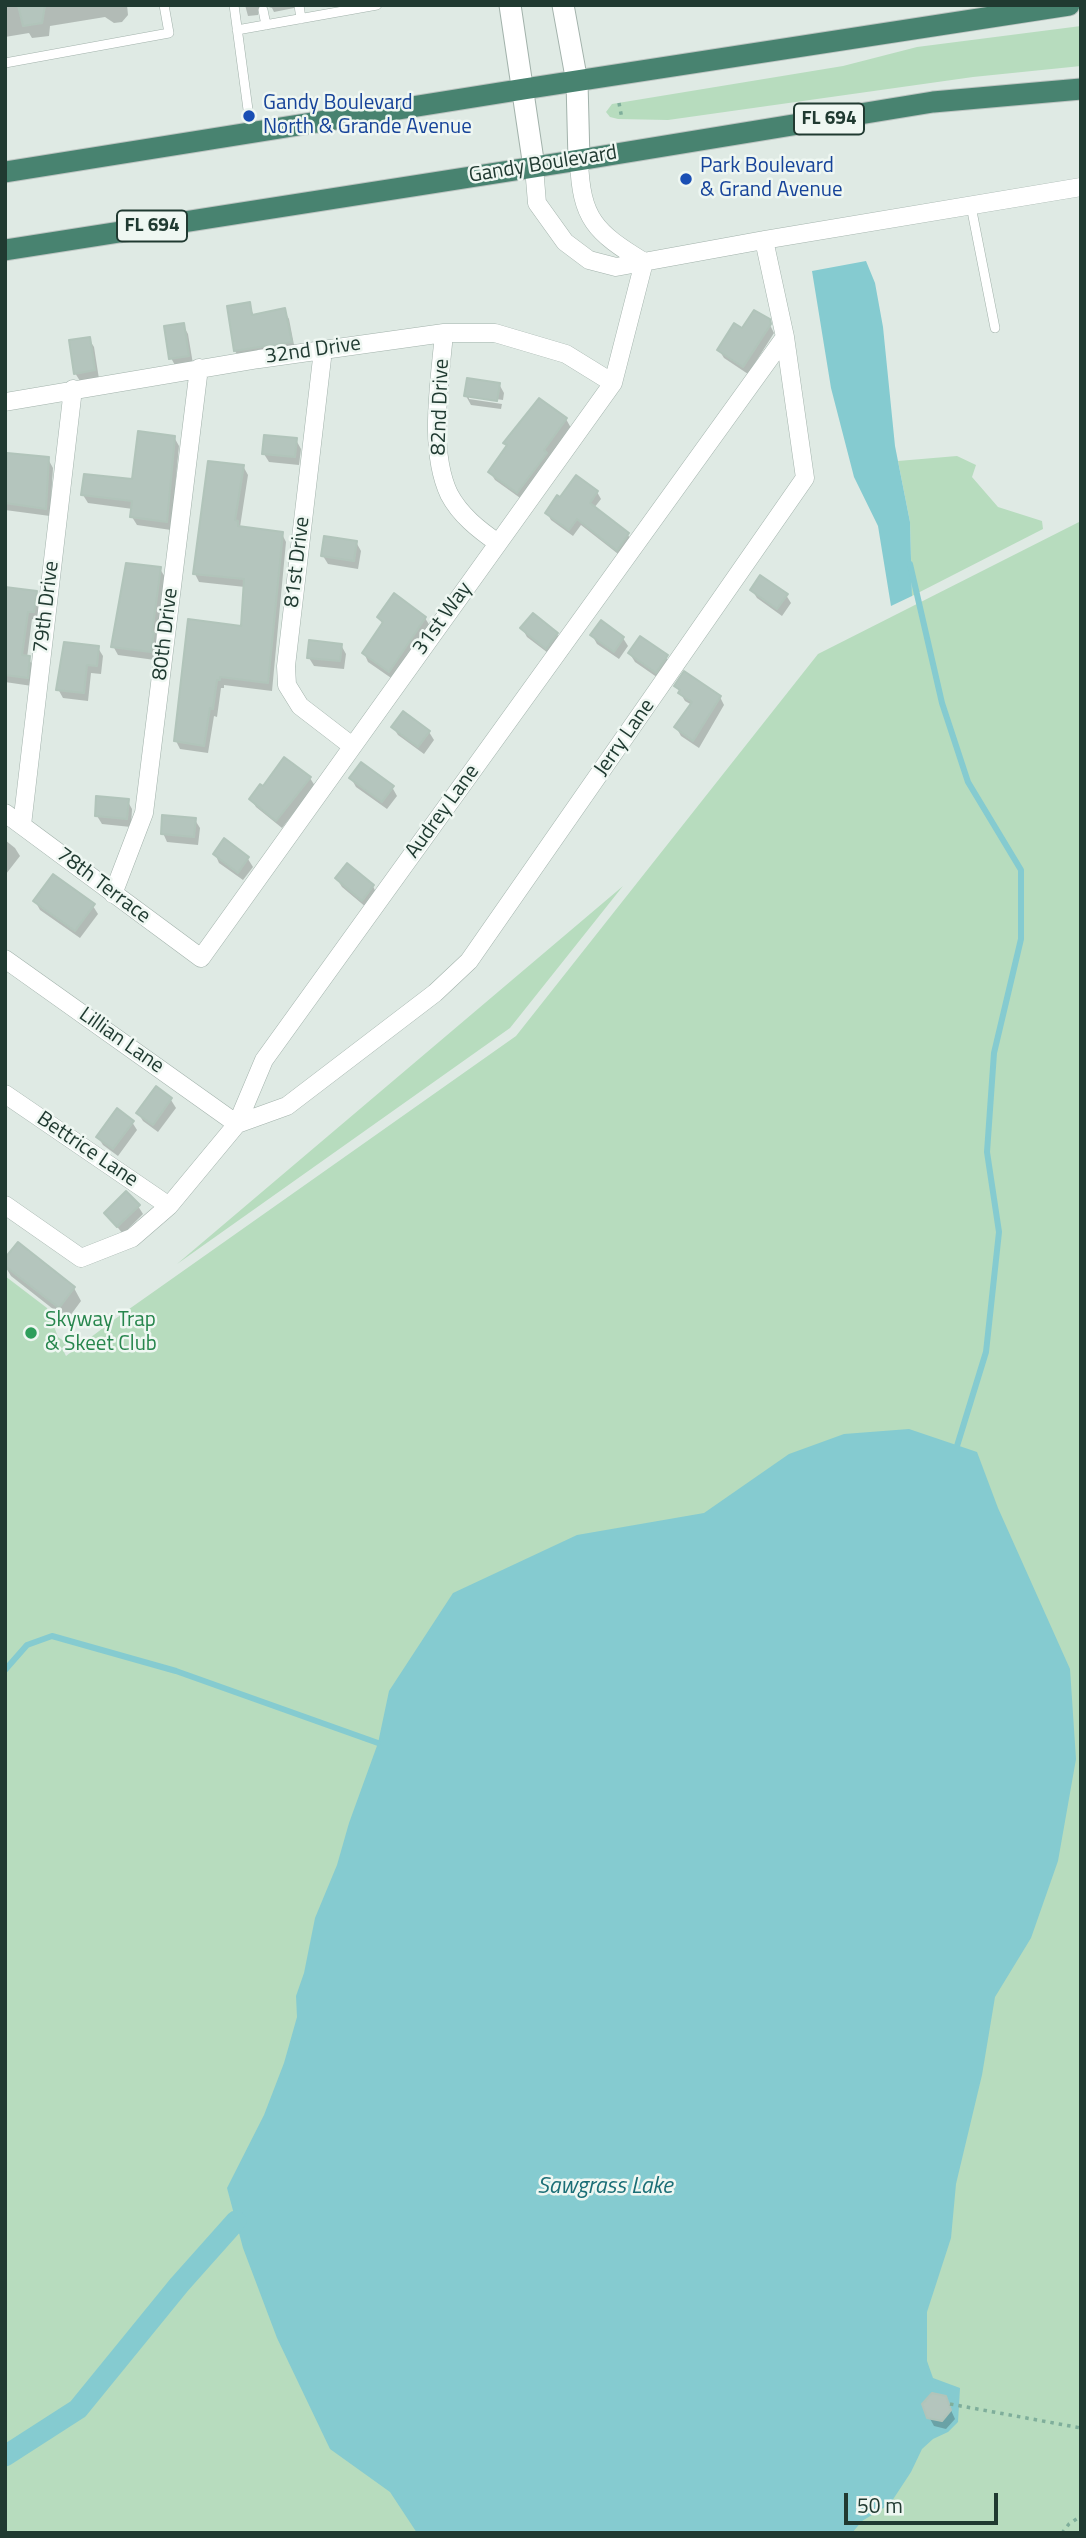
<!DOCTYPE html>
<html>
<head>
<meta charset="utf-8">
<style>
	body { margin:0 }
	#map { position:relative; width:1086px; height:2538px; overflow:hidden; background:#dfeae4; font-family:"Titillium Web",sans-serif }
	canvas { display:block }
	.frame { position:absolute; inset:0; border:7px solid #203a31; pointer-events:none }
	.scale { position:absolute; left:844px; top:2493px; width:154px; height:32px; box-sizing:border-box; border:4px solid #203a31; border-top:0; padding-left:9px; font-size:21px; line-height:24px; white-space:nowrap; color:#203a31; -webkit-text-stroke:5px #eff7f2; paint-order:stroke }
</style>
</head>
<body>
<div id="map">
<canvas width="1086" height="2538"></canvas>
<div class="frame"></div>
<div class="scale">50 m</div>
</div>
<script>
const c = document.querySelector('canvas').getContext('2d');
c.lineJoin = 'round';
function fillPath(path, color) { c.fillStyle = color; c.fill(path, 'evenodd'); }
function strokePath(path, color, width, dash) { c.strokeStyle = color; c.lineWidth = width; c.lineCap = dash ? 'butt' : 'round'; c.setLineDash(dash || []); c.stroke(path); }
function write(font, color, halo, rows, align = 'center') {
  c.font = font + ' "Titillium Web",sans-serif'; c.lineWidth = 5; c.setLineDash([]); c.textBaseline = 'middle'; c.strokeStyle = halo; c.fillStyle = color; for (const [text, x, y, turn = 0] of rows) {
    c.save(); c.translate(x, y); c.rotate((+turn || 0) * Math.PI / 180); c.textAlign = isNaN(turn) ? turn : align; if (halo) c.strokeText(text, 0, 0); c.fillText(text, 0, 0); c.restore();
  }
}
fillPath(new Path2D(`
	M1081,26V66L973,77L668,120L618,119L610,117L606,112L612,104L843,66L917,47Z
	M957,456L976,465L972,477L998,507L1042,521L1043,529L912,596L910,522L898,461Z
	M1081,521V2533H5V1276L47,1308L58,1337L68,1344L62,1348L66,1356L115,1319L516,1036L818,654Z
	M623,886L510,1028L177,1264Z`), '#b7dcbe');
fillPath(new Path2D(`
	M866,261L875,283L883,327L895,446L910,522L912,596L891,606L878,526L854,477L831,388L812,271Z
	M909,1429L977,1452L998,1508L1070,1669L1076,1759L1058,1861L1031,1938L995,1997L982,2075L956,2184L951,2238L927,2312V2361L933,2378L960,2388L958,2422L948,2432L933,2439L922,2449L911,2472L890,2504L862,2521L852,2533H417L390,2492L330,2449L277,2338L243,2248L227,2188L264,2115L284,2063L297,2017L296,1996L304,1973L315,1918L337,1865L349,1823L378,1743L389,1691L453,1593L577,1535L704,1513L789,1454L844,1434Z`), '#85cbd0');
fillPath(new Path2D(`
	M5,5H127L128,15L122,22L114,23L105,17L50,26L49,36L32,38L29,33L5,37Z
	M245,5H296L294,8L274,12L272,8L265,6L259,9L258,15L248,16Z
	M249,304L254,316L284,310L289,319L295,350L240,359L235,351Z
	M768,321L774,333L748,374L724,358L719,350L743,331Z
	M183,325L188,334L193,364L176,367L171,358Z
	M89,339L94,347L99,379L80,381L75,373Z
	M499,384L504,393L503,400L469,395V399L502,404L501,409L471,405L466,396Z
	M566,419L571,428L523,500L495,480L490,472L508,447L506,443Z
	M174,437L179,446L171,530L137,525L132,517L133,509L88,503L83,495L133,481Z
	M296,440L301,449L299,465L269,462L264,454Z
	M48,459L53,468L50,516L5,510V472Z
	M243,466L248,475L240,527L282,534L286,542L272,691L224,685V688H221L217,717L214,716L208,753L180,749L176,741L242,628L245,587L199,582L195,574Z
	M597,492L601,499L594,508L628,535L632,542L622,557L581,525L573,536L551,520L547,513Z
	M356,542L361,551L358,569L328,564L323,556Z
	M160,569L165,577L156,638L158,642L155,660L118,655L113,646Z
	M5,589L36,592L40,601L38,620L32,619L27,658L34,666L32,686L5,682Z
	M752,590L786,595L791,603L782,616L757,598Z
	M379,618H425L430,626L394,680L368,662L364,653L383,625Z
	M522,628L557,634L561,642L552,656L527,637Z
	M592,635L623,638L628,646L619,659L597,644Z
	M341,645L346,654L344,669L314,666L309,658Z
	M98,648L103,656L101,674L91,673L88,701L63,698L58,689Z
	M630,654L666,657L671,665L661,680L635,662Z
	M676,686L720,697L724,705L699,748L681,736L676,727L692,705L685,701Z
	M393,727L429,732L434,740L424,754L398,735Z
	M310,778L315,786L282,828L256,807L251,799Z
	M351,778L392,787L397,796L387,809L356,787Z
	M127,800L132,809L131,827L102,824L97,816Z
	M195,820L200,828L198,845L167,842L163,833Z
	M5,840L15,848L20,856L6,874Z
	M224,841L248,859L253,867L243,880L219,863L215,854Z
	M337,879L373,886L377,895L367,908L342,887Z
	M35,901L93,906L98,914L80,938L40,910Z
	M156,1088L171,1100L176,1108L158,1132L143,1121L138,1113Z
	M132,1122L137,1130L118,1156L103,1145L98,1137Z
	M138,1206L143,1214L123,1234L106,1213Z
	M5,1266L74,1288L81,1301L67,1320L11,1276Z
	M945,2397L955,2419L946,2429L934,2426L929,2417Z`), '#0003');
strokePath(new Path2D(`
	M910,564L942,703L968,782L1021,870V939L994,1053L987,1152L999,1232L986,1352L957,1446
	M5,1670L27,1645L52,1636L176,1671L378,1743`), '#85cbd0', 6);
strokePath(new Path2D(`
	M5,2456L78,2409L179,2285L236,2221`), '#85cbd0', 21);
const building = new Path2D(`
	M18,5H45L42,23L23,26Z
	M250,302L252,315L285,308L292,342L234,351L227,306Z
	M754,310L770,319L771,324L743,367L717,350L734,323L742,328Z
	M184,323L189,356L169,359L164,326Z
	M90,337L95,370L74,374L69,340Z
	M467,378L500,383L497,401L464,396Z
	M539,398L567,418L544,450L547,453L517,493L488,472L507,445L503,443Z
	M138,431L175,436L167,522L130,517L132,501L81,495L84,474L132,479Z
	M264,435L297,438L295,457L262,454Z
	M7,453L49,457L46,509L5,503Z
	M208,461L244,465L235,520L238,521V526L283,532L268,683L220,677V680H217L213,709L210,708L204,746L174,741L188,619L241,626L244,579L193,574Z
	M576,475L598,491L590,503L629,533L617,551L577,519L569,530L545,513L557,495L560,497Z
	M324,536L357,541L354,561L321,556Z
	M126,563L161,567L152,632H154L151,652L111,647Z
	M760,575L788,594L777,609L750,590Z
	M5,587L37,591L34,612H28L22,655L30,656L28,678L5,675Z
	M394,593L426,617L389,672L362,653L383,622L377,617Z
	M533,613L558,633L546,649L520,628Z
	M601,620L624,637L614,652L590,635Z
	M640,636L668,655L656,673L628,653Z
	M309,640L342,644L340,661L307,658Z
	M64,642L99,646L97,666L87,665L84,693L56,690Z
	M684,671L721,696L693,741L674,727L692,702L678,693L680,690L674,686Z
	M403,711L430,731L418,747L391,727Z
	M284,757L311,777L276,821L249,799L260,784L263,786Z
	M361,762L394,786L382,802L349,778Z
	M96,796L129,799L127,819L95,816Z
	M162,815L196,818L194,837L161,834Z
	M224,838L249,857L238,873L213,854Z
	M347,863L374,885L362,901L335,878Z
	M53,874L95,904L75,931L33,901Z
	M156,1086L172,1098L153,1125L136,1113Z
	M117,1108L134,1121L113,1149L96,1137Z
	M126,1191L140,1205L117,1227L104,1213Z
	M18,1242L75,1287L59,1308L5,1266V1258Z
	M932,2393L946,2396L951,2410L942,2421L927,2418L922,2404Z`);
fillPath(building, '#b4c5bd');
strokePath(building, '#b1c4ba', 2);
const service = new Path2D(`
	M234,5L251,132
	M299,5L301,19
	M263,10L266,25
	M237,30L377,5
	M5,63L169,33L164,5
	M971,206L995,328`);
const minor = new Path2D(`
	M579,160C581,219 595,232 644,262
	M534,167L537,203L565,242L589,260L616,267L764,240L1081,187
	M444,333C440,381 428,449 449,494C460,515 479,530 498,543
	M323,350L286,666L287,685L300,706L352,746
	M5,402L259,359L444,333H495L566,354L613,383
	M5,813L201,958L613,383L644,262
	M22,825L73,389
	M113,894L144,813L199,368
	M5,959L237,1124
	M5,1094L169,1206
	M237,1124L287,1106L435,993L469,961L805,478L785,337L764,240
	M5,1205L81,1258L132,1238L169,1206L237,1124L264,1060L785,337`);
const tertiary = new Path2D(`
	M510,5L534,167
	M563,5L577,82L579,160`);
const trunk = new Path2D(`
	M5,172L524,89L1069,5
	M5,250L579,160L933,102L1081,89`);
strokePath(service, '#a2b2ab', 10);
strokePath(minor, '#a2b2ab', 19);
strokePath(tertiary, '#a2b2ab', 23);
strokePath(trunk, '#bcc4c1', 23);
strokePath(new Path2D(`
	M619,103L622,119
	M950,2404L1081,2428
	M1062,2533L1069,2524L1081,2516`), '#7fae9b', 3.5, [3.5, 5]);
strokePath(service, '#fff', 9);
strokePath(minor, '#fff', 18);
strokePath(tertiary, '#fff', 21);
strokePath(trunk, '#488370', 21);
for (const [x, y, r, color] of [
	[249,116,7,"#1a4fb4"],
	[686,179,7,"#1a4fb4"],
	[31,1333,7,"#2e9e5b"]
]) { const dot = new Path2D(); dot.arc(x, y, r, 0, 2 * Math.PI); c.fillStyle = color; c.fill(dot); strokePath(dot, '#eff7f2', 2.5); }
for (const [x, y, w] of [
	[829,119,70],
	[152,226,70]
]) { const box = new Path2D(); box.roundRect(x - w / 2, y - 15.5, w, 31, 5); c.fillStyle = '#eff7f2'; c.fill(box); strokePath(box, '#203a31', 2); }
write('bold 19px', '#203a31', null, [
	["FL 694",829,119],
	["FL 694",152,226]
]);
write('21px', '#164399', '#eff7f2', [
	["Gandy Boulevard",263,104],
	["North & Grande Avenue",263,128],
	["Park Boulevard",700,167],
	["& Grand Avenue",700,191]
], 'left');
write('21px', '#203a31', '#eff7f2', [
	["Gandy Boulevard",543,165,-9],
	["32nd Drive",313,351,-8],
	["82nd Drive",441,407,-88],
	["81st Drive",298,562,-83],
	["79th Drive",47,607,-83],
	["31st Way",443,619,-54],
	["80th Drive",166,634,-83],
	["Jerry Lane",625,738,-55],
	["Audrey Lane",443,812,-54],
	["78th Terrace",103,886,37],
	["Lillian Lane",121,1041,35],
	["Bettrice Lane",87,1150,34]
]);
write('21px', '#27864d', '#eff7f2', [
	["Skyway Trap",45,1321],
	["& Skeet Club",45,1345]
], 'left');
write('italic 23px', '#1a6e76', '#eff7f2', [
	["Sawgrass Lake",605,2187]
]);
</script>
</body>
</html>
